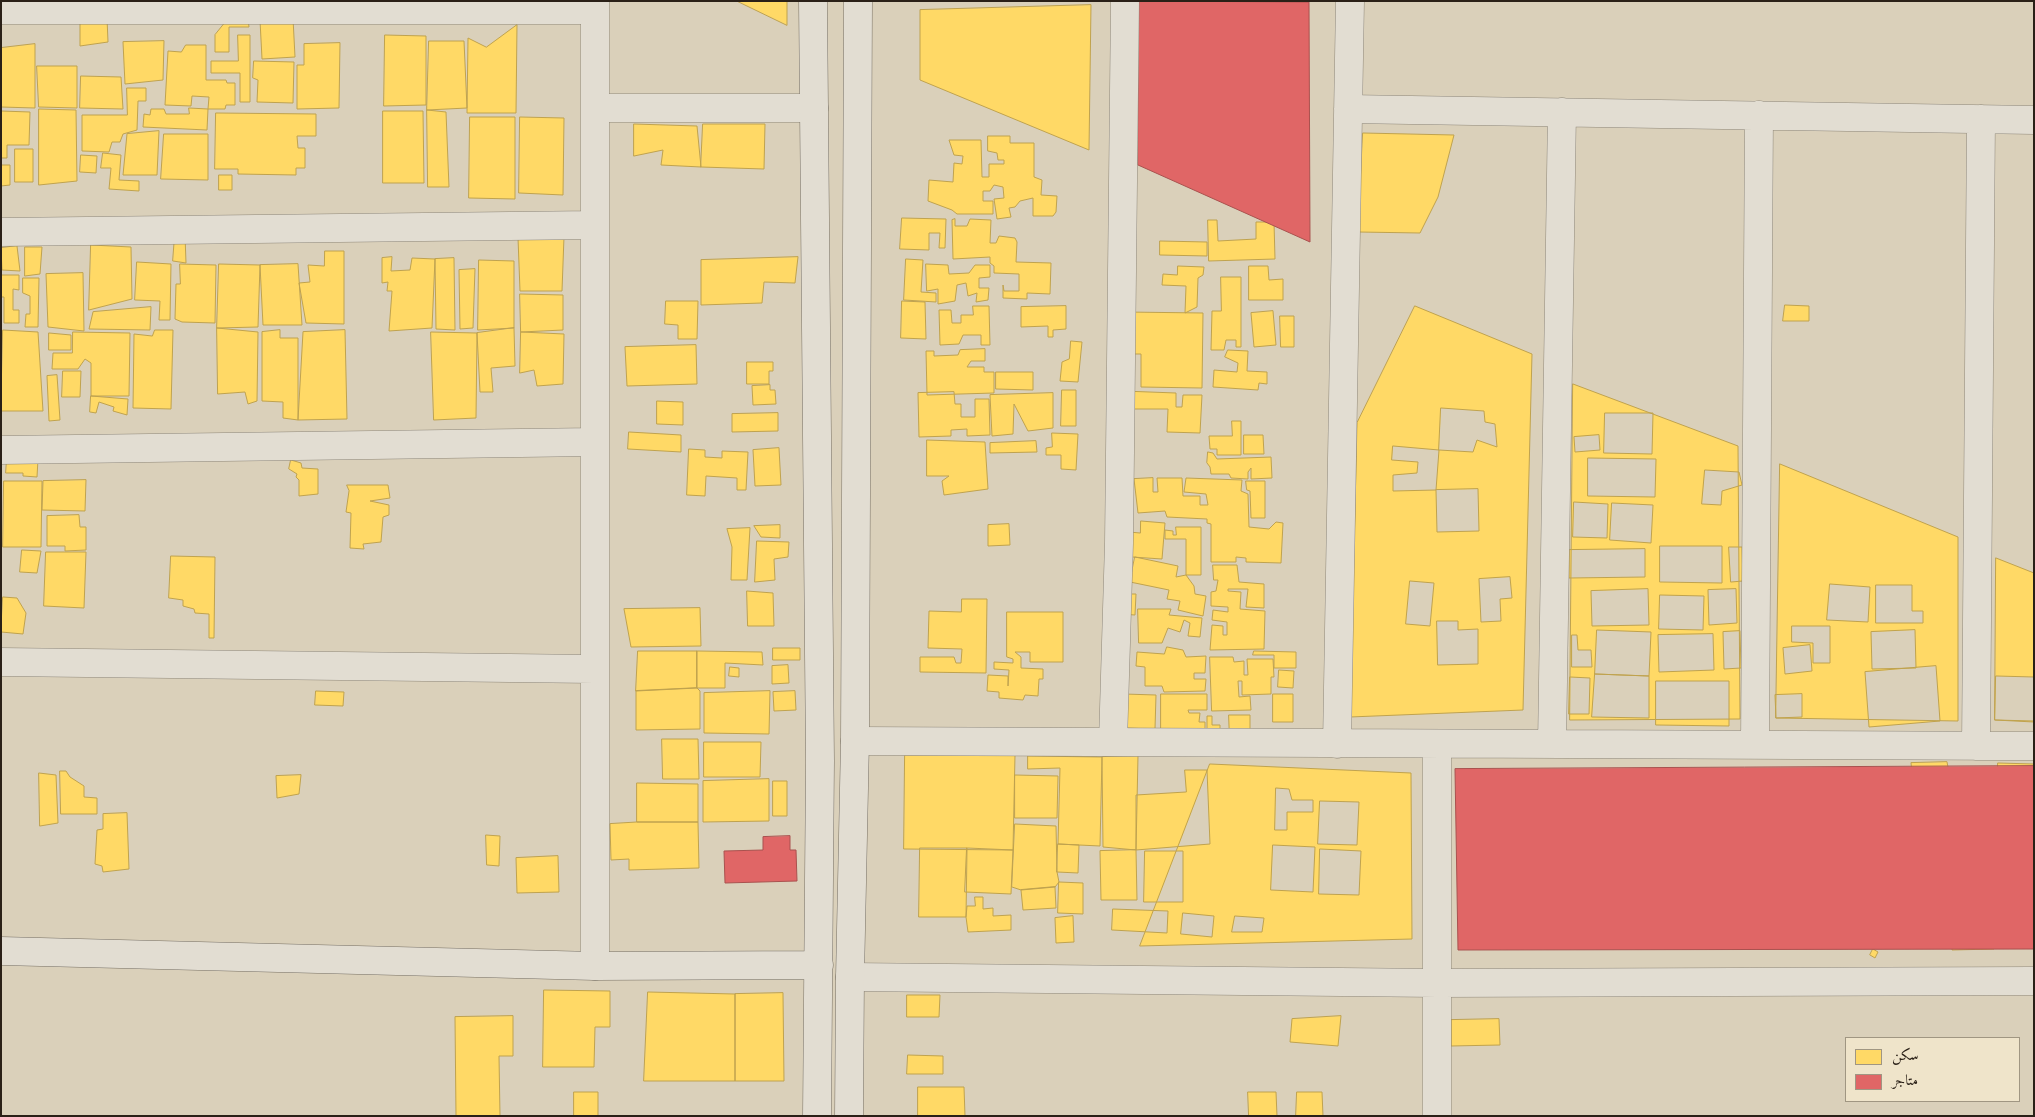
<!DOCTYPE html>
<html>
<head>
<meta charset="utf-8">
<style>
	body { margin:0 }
	#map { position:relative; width:2035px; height:1117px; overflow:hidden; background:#dad0ba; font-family:"IM FELL French Canon",Amiri,serif }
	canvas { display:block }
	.frame { position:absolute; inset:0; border:2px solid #2a2017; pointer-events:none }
	.legend { position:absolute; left:1845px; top:1037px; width:175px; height:65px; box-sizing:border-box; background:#efe4ca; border:1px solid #a09682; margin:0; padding:6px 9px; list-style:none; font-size:15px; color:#2a2017 }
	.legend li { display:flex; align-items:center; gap:10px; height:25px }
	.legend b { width:25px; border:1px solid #a09682 }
</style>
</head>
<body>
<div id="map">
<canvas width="2035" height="1117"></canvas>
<div class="frame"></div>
<ul class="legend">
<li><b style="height:14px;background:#ffd966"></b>سكن</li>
<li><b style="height:14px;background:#e06666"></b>متاجر</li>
</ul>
</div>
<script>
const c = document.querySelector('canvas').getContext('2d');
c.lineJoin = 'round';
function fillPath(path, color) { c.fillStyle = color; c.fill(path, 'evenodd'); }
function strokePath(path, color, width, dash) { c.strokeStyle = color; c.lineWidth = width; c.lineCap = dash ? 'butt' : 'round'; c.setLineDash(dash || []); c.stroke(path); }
const homes = new Path2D(`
	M737,1H787V25Z
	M1091,5L1089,150L920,80V10Z
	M107,17L108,42L80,46V18Z
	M293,18L295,57L262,59L260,20Z
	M228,19H248L249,27H229V52H215V35Z
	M517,25L516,113H467L468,38L486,47Z
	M238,35H250V102H240V73H211V61H238Z
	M385,35L426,36V105L384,106Z
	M164,41L163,80L125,84L123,42Z
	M429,41H464L467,108L427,110Z
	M340,43L339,108L297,109V65H304V44Z
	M35,44V108L1,107V48Z
	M186,45H206V80H226L227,83H235V105H226L225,109H208L209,97L192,96L191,106L165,105L168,51L181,52Z
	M254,61L294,62L293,103L257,102L258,80L253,78Z
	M37,66H77V108L39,107Z
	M81,76L121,77L123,109L80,108Z
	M127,88H146V101H138L137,130L123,134L120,142H112L109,152L82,151V115H127Z
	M189,108L208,109L207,130L143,127L144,114L150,115L151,109H164L166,114H189Z
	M39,109L76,110L77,181L39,185Z
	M427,110L446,112L449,187H428Z
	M1,111L30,112L29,145H7V158H1Z
	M383,111H423L424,183H383Z
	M216,113L316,114V136H297L298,148H305V168H296V175L238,174V169H215Z
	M470,117H515V199L469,198Z
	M520,117L564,118L563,195L519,193Z
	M634,124L697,126L701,167L661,165L663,150L634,156Z
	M703,124H765L764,169L701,167Z
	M159,131L157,175H123L127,134Z
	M1363,133L1454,135L1438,197L1420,233L1358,232Z
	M164,134H208V180L161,179Z
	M988,136H1010V143H1034V177L1042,180L1041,195L1057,196L1056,212L1053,216H1033V198L1020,201L1015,207L1009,208L1011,217L997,219L994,199L1004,198L1003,187L994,185L990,191H983V201H993V214H957L952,210L928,201L929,180L953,182L954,163L962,164L963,156L954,155L949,140H981L982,177H989V164H1004V160H998L997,153L988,151Z
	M15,149H33V182H15Z
	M103,153L121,155L119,180L139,181V191L109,189L111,168H101Z
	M81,155L97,156L96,173L80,172Z
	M1,165H10V185L1,186Z
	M219,175H232V190H219Z
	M902,218L946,219L945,248H939L940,233H929V250L900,249Z
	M955,219V226H967L970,219L991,220L990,243H996L999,236L1015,238L1017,242L1016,262L1051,263L1050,294L1027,293V299L1003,298V285L1004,291H1019V274L994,273V266L990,263V257L953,259L952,220Z
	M1208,220H1217L1218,241L1256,239V222H1274L1275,259L1209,261Z
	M175,235H185L186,263L173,261Z
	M564,237L562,291H520L518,238Z
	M1160,241L1207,242V256L1160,255Z
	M91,245L131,247L132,299L89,310Z
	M17,246L20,271L2,270L1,248Z
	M25,247H42L40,274L25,276Z
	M325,251H344V324L306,323L299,283L310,282L308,265L324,266Z
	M392,257L391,271L410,270L412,258L435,259L432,328L389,331L392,291H387L388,282L382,283V258Z
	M798,257L795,283L764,282L762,303L701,305V260Z
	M454,258L455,330L436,329L435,259Z
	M906,259L923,260L921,292L936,293V302L904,300Z
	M479,260L514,261V328L478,330Z
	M137,262L171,264L170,320H159L160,301L135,300Z
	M180,264L216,265L215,323L182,322L175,319L176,284H180Z
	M219,264L260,265L258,327L217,328Z
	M298,264L302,325H263L260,265Z
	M926,264L948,265L949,274L969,273L975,265H990V277L979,278V288H989L988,300L976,302L977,293L968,296L966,283L957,285L955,301L938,304V289L927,291Z
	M1178,266L1204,267L1203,275L1198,278L1197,307L1185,313L1186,286L1162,285L1163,274L1177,275Z
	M1249,266H1268L1269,280L1283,279V300H1249Z
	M475,269L473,328L460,329L459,270Z
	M83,273L84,331L48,327L46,274Z
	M1,275H19V290L13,289V310H19V323H4V297H1Z
	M1221,277H1241V347H1236V340H1226L1224,350H1211L1212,311H1221Z
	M23,278H39L38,327H25L26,314H30V296L23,293Z
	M520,294L563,295V330L521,332Z
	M666,301H698L697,339H678V325L665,324Z
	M902,301L925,302L926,339L901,338Z
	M1785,305L1809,306V321H1783Z
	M973,306H989L990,345H981V335H963L959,344L940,345L939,310H951L952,323H961V315H973Z
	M1066,306V329L1053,330V337H1048V326L1021,327V307Z
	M1415,306L1532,354L1523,710L1350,717L1357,423Z
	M151,307L150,330L89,329L93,312Z
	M1273,311L1276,345L1254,347L1251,313Z
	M1125,312L1203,313L1202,388L1141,387V354H1125Z
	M1280,316H1294V347H1281Z
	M217,328L258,332L257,401L248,404L245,392L218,394Z
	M514,328L515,366L491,368L493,392H480L477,333Z
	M3,330L38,332L43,411H1Z
	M155,330H173L171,409L133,408L134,334L152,336Z
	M280,330V338H298V420L283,418V402L262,401V332Z
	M345,330L347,419L298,420L303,332Z
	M73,332L130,333L129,396H91V363L85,359L78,369H52L53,353H72Z
	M431,332L477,333L476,418L434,420Z
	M521,332L564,334L563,384L537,386L534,370L520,373Z
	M49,333L71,335V350H49Z
	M1071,341L1082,342L1078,382L1060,381L1062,362L1069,359Z
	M696,345L697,384L627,386L625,347Z
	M985,349V361H971L967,367H984V372H994V393L927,395L926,351H934V356L958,355L960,350Z
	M1228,350L1248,351L1247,371L1267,372V384L1259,383L1258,390L1213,387L1214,370L1237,372L1238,363L1225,357Z
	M747,362H773V371H769V384H747Z
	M63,371H81L80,397H62Z
	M996,372H1033V390L996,389Z
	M57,375L60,420L49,421L47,376Z
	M1573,384L1738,446L1740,719L1570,720Z
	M770,385V390H775L776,404L753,405L752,386Z
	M1062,390H1076V426H1061Z
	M1123,391L1176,393V407H1182L1183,395H1202L1200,433L1167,432L1168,409H1134Z
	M954,392L955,404H961V417H975V399H989L990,435L967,436V429L951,430V436L919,437L918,393Z
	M1053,393V428L1028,431L1014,404L1013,434L992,436L990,395Z
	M91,396L128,399L127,415L113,411L114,407L99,402L96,413L90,412Z
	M657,401L683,402V425L657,424Z
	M1441,408L1484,411L1485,422L1495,424L1497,447L1477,440L1473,452L1439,450Z
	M778,413V431L732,432V414Z
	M1605,413H1653L1652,454L1604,453Z
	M1232,421H1241V455H1217V449H1210L1209,436H1232Z
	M629,432L681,435V452L628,449Z
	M1052,433L1078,434L1076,470L1061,469V455H1046V448L1052,447Z
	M1244,435H1263L1264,454H1244Z
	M1599,435L1600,450L1575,452L1574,437Z
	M927,440L985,442L988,489L944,495L942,481L949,476H927Z
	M1036,441L1037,452L990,453V443Z
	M1393,446L1439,450L1436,490L1393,491V475L1417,473L1418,462L1392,460Z
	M779,448L781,485L755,486L753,450Z
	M689,449L705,450V457L722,458V451L748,452L746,490H737V478L706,476L705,496L687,495Z
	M1208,452L1213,453L1217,459L1271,457L1272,478L1251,479V468L1248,472V479L1231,478L1229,474H1211L1210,467L1207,463Z
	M7,458L38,459L37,477L23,476V473H6Z
	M1588,458L1656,459L1655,497L1588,496Z
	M291,460L301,463L302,468L318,469V494L299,496V480L296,477L297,474L289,469Z
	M1780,464L1958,537V721L1776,718Z
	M1705,470L1739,472L1742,485L1722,491L1721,505L1702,504Z
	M1153,478V492H1158L1157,478H1182L1183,496H1200V505H1208L1206,494L1184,492L1186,478L1242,480L1241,491L1248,494L1249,527L1269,529L1276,522L1283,523L1281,563L1246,562V558L1236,557V562H1211V524L1207,523V519L1167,517L1165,511L1138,513L1134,479Z
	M86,480L85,511L42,510L43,481Z
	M4,481H42L41,547H3Z
	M1246,481H1265V518H1251L1250,491L1247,490Z
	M347,485H388L390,498L370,501L389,505V515L383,517L381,542L363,544L364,549L350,548L351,513L346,512L349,491Z
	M1478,489L1479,531L1437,532L1436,490Z
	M1574,502L1608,504L1607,538L1573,537Z
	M1612,503L1653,505L1651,543L1610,540Z
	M79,515L80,527H86V550L65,551V546H47V516Z
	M1141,521L1165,523L1162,559L1132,557L1129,532L1140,533Z
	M1009,524L1010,545L988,546V525Z
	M780,525V538L761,537L754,526Z
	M1176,527H1201V575H1186V539H1165V530L1173,531V535H1176Z
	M750,528L747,580H731L732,547L727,529Z
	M757,541L789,542L788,557L774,559L775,580L755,582Z
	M1660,546H1722V583L1660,582Z
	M1729,547H1742L1743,581L1731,582Z
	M1645,549V577L1569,578V550Z
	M22,550L41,551L37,573L20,572Z
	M46,552H86L84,608L44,606Z
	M171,556L215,557L214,638H209V614L195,613L194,609L183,606V600L169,598Z
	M1135,557L1178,566L1176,577L1186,575L1194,586L1195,594L1206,596L1203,616L1178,610L1180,601L1167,599L1169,590L1130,582Z
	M1996,558L2034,573V722L1995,720Z
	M1213,565H1237L1239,582L1264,584V608L1246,607L1248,589H1228V591L1241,592L1240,609L1265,611L1264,649L1210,650L1212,625L1223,626V635H1227V622L1212,620L1213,610L1228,612V607L1211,606V592L1216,591L1218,580H1214Z
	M1510,577L1512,598L1500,599L1501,621L1481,622L1479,579Z
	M1410,581L1434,583L1430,626L1406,624Z
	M1830,584L1870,587L1868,622L1827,620Z
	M1876,585H1912V611H1923V623H1876Z
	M1648,589L1649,625L1592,626L1591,591Z
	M1736,589L1737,623L1709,625L1708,590Z
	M747,591L773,593L774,626H748Z
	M1121,594H1136L1135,615L1120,614Z
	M1660,595L1704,596L1703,630L1659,629Z
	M3,597L17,598L26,613L23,634L1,632Z
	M962,599H987L986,673L920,672V657H954L956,663H961L962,649L928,648L929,611L961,612Z
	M700,608L701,646L631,647L624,609Z
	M1138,609H1171L1169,615L1202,618L1200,637L1188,636L1190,623L1184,620L1180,632L1168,628L1162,643H1139Z
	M1007,612H1063V662H1030V652H1015L1021,657V668L1043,669V679H1039L1038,696L1025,695L1023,700L999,698V692L987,691L988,675L1008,676V686L1009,670L994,669V662L1013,663V659L1007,657Z
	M1437,621H1458V630L1478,629V664L1438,665Z
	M1792,626H1830V663H1813V643L1792,642Z
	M1597,630L1651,632L1649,676L1595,674Z
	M1915,630L1916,668L1872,669L1871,632Z
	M1740,631L1741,668L1724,669L1723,632Z
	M1713,634L1714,670L1659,672L1658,635Z
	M1572,635H1577L1578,650H1591L1592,667H1572Z
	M1810,645L1812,671L1785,674L1783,648Z
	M1167,647L1183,650L1186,657L1206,656L1205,673H1194V679H1206L1205,691L1164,692L1162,686H1145V667L1136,666L1137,652L1164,654Z
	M773,648H800V660H773Z
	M638,651H697V688L636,691Z
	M697,651L762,652L763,665L725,663V688H697Z
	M1254,651L1296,652V668H1274V655H1253Z
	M1210,657H1233L1234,662L1244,661V675H1248L1247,659H1273L1274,677H1271V694L1242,695V681H1238L1239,697L1250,696L1251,710L1212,711Z
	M788,665L789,683L772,684V666Z
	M1936,666L1940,721L1869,727L1865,672Z
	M730,667L739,668V677L729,676Z
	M1279,670L1294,671L1293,688L1278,687Z
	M1595,674L1649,676V718L1592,717Z
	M1996,676L2034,677V721L1995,720Z
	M1570,677L1590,678L1589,714H1569Z
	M1656,681H1729V726L1656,725Z
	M697,688L700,691V729L636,730V691Z
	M316,691L344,692L343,706L315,705Z
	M770,691L769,734L704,733V693Z
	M795,691L796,710L774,711L773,692Z
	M1124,694L1156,695L1155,729L1123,728Z
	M1161,694H1207V710H1188L1189,713H1200L1199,722H1205V735H1161Z
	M1273,694H1293V722H1273Z
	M1802,694V717L1776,718L1775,695Z
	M1229,715H1250V741L1207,742V716H1212V725H1220V737H1229Z
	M662,739H698L699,779H663Z
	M704,742H761L760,777H704Z
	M905,755H1015L1013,850L904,849Z
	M1028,756L1102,757L1100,846L1058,844L1060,768L1028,769Z
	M1138,756L1136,850L1103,847L1102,757Z
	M1947,762L1955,803L1915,802L1911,763Z
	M1998,763L2034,764V848L1995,846Z
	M1210,764L1411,773L1412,939L1140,946Z
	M1185,770H1207L1210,844L1136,850V795L1186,792Z
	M60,771H66L70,777L84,786V797L97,798V814H61Z
	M39,773L56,775L58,823L40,826Z
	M1966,774L1968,807L1956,808L1953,776Z
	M301,775L299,794L277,798L276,776Z
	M1015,775L1058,776L1057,818H1015Z
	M1819,775L1843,778L1861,789L1865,812L1824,816Z
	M769,779V821L703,822V781Z
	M1888,779L1908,783L1909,832H1868L1864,794L1891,797Z
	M773,781H787V816H773Z
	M637,783L698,784V822H637Z
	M1276,788L1289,789L1292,800H1313V812H1287V830H1275Z
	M1627,790L1648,791L1645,846L1624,845Z
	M2006,796H2021V817H2005Z
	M1320,801L1359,802L1357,845L1318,844Z
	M1756,812L1758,834L1739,836L1737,813Z
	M127,813L129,869L103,872L102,866L95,864L97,830L103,829V814Z
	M1649,814L1692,817L1691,850L1650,849Z
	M637,822H698L699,868L629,870V859L611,860L610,824Z
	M1015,824L1056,826L1057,872L1059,882L1055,887L1021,890L1012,887Z
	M1927,824L1949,825V849L1926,848Z
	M1924,831L1923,851H1906L1909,832Z
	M486,835L500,836L499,866L487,865Z
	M1819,835L1865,837L1864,858L1818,856Z
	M1896,836L1906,852L1907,886L1869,887L1867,845L1883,848L1885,846L1882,837Z
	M1058,844L1079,845L1078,873L1057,872Z
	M1273,845L1315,847L1313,892L1271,890Z
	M920,848H967L966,917H919Z
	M967,848L1013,850L1011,894L965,892Z
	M1320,849L1361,851L1359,895L1319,894Z
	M1739,849H1757L1755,894L1737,893Z
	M1136,850L1137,900H1101L1100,851Z
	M1145,851H1183V902H1144Z
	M1992,851L1994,949L1952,950L1950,852Z
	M1709,852V863L1715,865V853H1734V893H1706V888H1690L1689,853Z
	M1950,852L1951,876H1932L1931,853Z
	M1562,853L1580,854L1579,862H1588L1587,877H1597V882H1603L1602,906L1591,911L1592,893L1576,892L1577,877L1561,876Z
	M1689,853L1691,915L1655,916L1654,858L1672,857L1673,875L1677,874L1676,854Z
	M2034,855V943L1998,945L1995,856Z
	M558,856L559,892L517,893L516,858Z
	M1648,858L1649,913L1612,914V859Z
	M1800,870H1822L1820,921H1799Z
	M1059,882L1083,883V914L1058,913Z
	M1055,887L1056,908L1023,910L1021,890Z
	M975,897H983V909L993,908V916L1011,915V930L968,932L966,917L967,906H975Z
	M2009,902L2010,919L1996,920L1995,903Z
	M1930,904L1929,910L1922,917L1951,919L1948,936L1933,937L1911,930V906Z
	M1113,909L1168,911L1167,933L1112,930Z
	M1718,909L1733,911L1731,925L1713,922Z
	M1183,913L1214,916L1212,937L1181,934Z
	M1073,916L1074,942L1056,943L1055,918Z
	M1235,916L1264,918L1262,932H1232Z
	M1690,922H1713L1712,944L1690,943Z
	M1873,949L1878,952L1875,958L1870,955Z
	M544,990L610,991V1027H595L594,1067H543Z
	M648,992L735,994V1081H644Z
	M783,993L784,1081H735V994Z
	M907,995H940L939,1017H907Z
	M513,1016V1056H499L500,1116H456L455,1017Z
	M1341,1016L1338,1046L1290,1042L1292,1019Z
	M1499,1019L1500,1045L1451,1046V1020Z
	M908,1055L943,1056V1074H907Z
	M918,1087H964L965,1116H918Z
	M574,1092H598V1116H574Z
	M1248,1092H1276L1277,1116H1249Z
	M1297,1092H1322L1323,1116H1296Z`);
fillPath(homes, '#ffd966');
strokePath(homes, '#bfa24e', 1);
const shops = new Path2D(`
	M1138,1L1309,2L1310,242L1138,165Z
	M2034,766V949L1458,950L1455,769Z
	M790,836V850H796L797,881L725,883L724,851L763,850V837Z`);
fillPath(shops, '#e06666');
strokePath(shops, '#a9514e', 1);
const street = new Path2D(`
	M1,10H595
	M595,108H814
	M1348,109L2034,120
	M1,232L594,225
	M1,450L594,442
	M1,662L594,669
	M855,741L2034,746
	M1113,742L1119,543L1125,1
	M1337,744L1350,1
	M1552,744L1562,112
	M1755,745L1759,115
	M1976,746L1981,119
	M595,966V1
	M850,977L1438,983L2034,981
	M1437,1116V744`);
const secondary = new Path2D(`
	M813,1L820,761L817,1116
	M1,951L595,966L819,965
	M849,1116L850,977L855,741L858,1`);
strokePath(street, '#8e877a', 29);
strokePath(secondary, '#766f64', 29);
strokePath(street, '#e2ddd2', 28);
strokePath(secondary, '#e2ddd2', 28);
</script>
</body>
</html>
